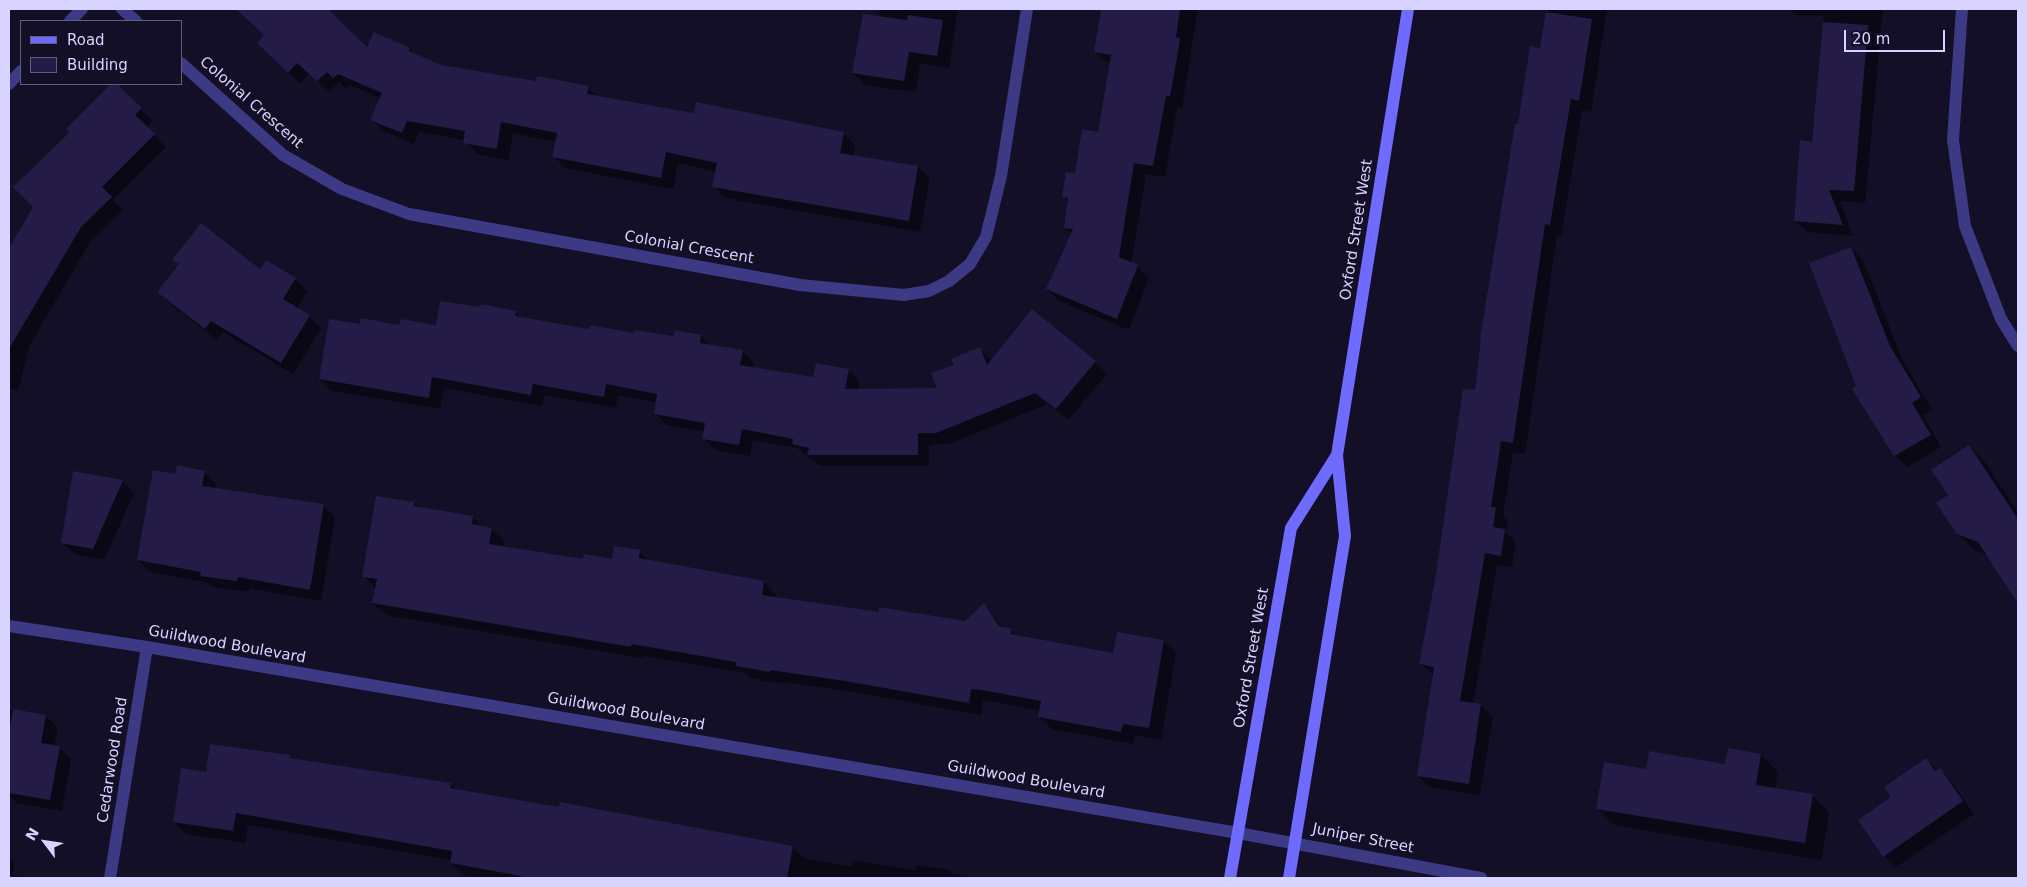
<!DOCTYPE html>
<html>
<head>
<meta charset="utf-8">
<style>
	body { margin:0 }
	#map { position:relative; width:2027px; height:887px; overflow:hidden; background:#130f26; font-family:"DejaVu Sans",sans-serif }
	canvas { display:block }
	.frame { position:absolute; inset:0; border:10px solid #d9d4ff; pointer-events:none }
	.legend { position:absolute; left:20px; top:20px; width:162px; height:65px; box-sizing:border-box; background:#130f26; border:1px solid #625e7d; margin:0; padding:6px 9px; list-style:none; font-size:15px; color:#d9d4ff }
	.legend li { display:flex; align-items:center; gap:10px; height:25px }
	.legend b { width:25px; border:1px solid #625e7d }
	.north { position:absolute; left:20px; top:817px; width:50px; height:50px; -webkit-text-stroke:4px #130f26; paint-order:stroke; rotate:301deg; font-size:14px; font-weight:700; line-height:20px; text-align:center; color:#d9d4ff }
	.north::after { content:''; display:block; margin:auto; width:18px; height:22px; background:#d9d4ff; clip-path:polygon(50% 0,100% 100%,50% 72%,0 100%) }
	.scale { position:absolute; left:1844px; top:30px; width:101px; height:22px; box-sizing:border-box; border:2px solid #d9d4ff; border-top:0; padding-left:6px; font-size:15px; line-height:18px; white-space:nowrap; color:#d9d4ff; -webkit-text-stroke:4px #130f26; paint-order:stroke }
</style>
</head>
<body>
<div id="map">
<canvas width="2027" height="887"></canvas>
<div class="frame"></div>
<ul class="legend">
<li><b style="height:6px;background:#6f6bff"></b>Road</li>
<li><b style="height:14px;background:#241b47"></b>Building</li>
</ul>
<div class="north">N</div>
<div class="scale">20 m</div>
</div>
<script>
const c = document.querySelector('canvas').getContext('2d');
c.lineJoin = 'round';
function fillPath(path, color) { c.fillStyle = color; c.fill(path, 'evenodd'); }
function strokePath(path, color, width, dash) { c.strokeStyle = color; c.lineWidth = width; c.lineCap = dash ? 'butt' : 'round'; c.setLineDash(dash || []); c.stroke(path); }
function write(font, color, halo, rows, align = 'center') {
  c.font = font + ' "DejaVu Sans",sans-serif'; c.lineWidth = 4.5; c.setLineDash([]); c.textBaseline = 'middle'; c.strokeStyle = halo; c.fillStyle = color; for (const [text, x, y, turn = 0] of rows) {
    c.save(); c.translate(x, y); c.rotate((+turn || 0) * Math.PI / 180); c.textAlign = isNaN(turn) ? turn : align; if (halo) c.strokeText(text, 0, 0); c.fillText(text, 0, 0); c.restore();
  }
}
fillPath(new Path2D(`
	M238,9H327L368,50L375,34L410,49L417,56L440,66L537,83L588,88L597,97L695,115L843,133L855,145L853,156L918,167L930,179L920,232L725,198L714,186L717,172L678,163L673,189L565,168L554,156L556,142L513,133L508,160L477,154L465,140L419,132L414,144L384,131L372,120L381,98L350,85L346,89L339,82L329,92L310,73L300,84L259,43L265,35Z
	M880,9H958L949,68L920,63L916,92L865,85L853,73L879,17Z
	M1103,9H1198L1182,108L1177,107L1165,177L1146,174L1131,264L1137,266L1149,278L1129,330L1059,301L1047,289L1072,234L1065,228L1069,203L1063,197L1099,133L1111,64L1107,63L1095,52Z
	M1548,9H1607L1591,112L1582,110L1561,236L1557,235L1525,454L1513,452L1503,516L1507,520L1506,532L1516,542L1512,567L1497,565L1473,704L1481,705L1493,717L1480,795L1430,787L1418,776L1434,676L1421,664L1476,392L1519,126L1541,49Z
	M1790,9H1883L1865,203L1840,201L1853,236L1807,232L1795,220L1814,143L1824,16L1796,15Z
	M113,84L153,121L146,127L166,147L113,200L123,210L92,239L29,346L18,391L9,388V250L35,207L71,133L67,129Z
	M1851,248L1863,260L1902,359L1932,410L1923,415L1941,447L1907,467L1895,456L1854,389L1858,387Z
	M174,260L261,271L295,279L307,291L297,308L309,316L321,328L293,374L223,332L217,340L171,304L159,292L180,265Z
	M515,312L521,318L589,331L674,338L701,336L710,346L742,351L754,363L753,368L814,378L848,370L860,382L858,390L939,389L955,365L980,349L992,361L1095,362L1107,374L1068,420L1048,404L949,444L929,445V466H820L797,448L753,440L750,456L716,450L704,439L705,432L667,425L655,413L657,403L618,395L616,408L544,395L542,406L444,388L440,409L332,391L320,379L361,326H437Z
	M1969,446L1985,462L2018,513V602L1987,555L1974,550L1958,534L1949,496Z
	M204,472L216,484L215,489L323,505L335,517L321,601L249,588V592L213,587L209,583L150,572L138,560L176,475Z
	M122,481L134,493L104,560L74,554L62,542Z
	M414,503L419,508L473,517L483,527L492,529L504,541L503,547L584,560H613L639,552L650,562L764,582L776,595V598L880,614L965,622L984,604L1003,628L1011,630L1018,636L1114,654L1164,641L1176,653L1161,740L1135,735L1133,744L1052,729L1039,717L1040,711L995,702L983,700L981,715L853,692L783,682L782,684L750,678L745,673L644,656L643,658L386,615L373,603L376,589L364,576Z
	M9,710L46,716L58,728L54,747L59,748L71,759L62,811L17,803L9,795Z
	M211,745L290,756L295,760L451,785L456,790L793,847L805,859L852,866V860L915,870L916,865L949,870L954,875L976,878H482L464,875L451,863L452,860L248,825L245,843L186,834L174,822L207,773Z
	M1761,755L1778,772L1775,789L1812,795L1829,812L1822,860L1614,825L1597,808Z
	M1926,760L1951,781L1974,814L1896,867L1884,856L1893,798Z
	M9,857L15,863L12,875L25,878H9Z`), '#0007');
fillPath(new Path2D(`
	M236,9H328L367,47L374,32L410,48L409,51L441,65L536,81L537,76L589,86L587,94L694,113L696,102L844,132L840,153L918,166L909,221L712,187L717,163L666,152L661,178L552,157L557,133L501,122L497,149L463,143L465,131L407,121L402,133L370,120L382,93L338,74L333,78L327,72L317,81L297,63L288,73L257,43L264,35Z
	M1101,9H1180L1176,37L1180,38L1177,58L1170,96H1166L1153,166L1134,163L1119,257L1138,265L1117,319L1046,289L1073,229L1064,228L1068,198L1062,197L1066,172L1075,173L1082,129L1098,132L1111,55L1094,52Z
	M1546,12L1592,19L1579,101L1571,99L1550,225L1545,224L1513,443L1501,441L1491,507H1496L1493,527L1505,529L1501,556L1485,553L1460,701L1481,704L1469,784L1417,776L1434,667L1419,664L1435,580L1463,389L1475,390L1481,340L1480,339L1515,124H1518L1530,46L1540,48Z
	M863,14L907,20L908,15L943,20L937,56L909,52L904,81L852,73Z
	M1823,22L1868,25L1854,191L1829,190L1843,225L1794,221L1800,140L1812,142Z
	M111,84H117L142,108L135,115L155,134L102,187L112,197L81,227L9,349V248L33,207L13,187L69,133L66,129Z
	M201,223L260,269L266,260L296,278L283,299L310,315L281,363L211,321L205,329L157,292L179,264L172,260Z
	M1851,247L1890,346L1921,397L1912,403L1931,435L1894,456L1852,389L1856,386L1809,263Z
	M440,301L480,307L481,304L516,311L515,316L588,329L591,325L635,333V330L673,336L675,330L701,335L700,343L743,350L740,365L813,377L816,363L849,369L845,389L937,388L931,373L954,365L951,359L980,347L987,365L1032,309L1096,361L1056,409L1035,393L936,433H918V455H807L809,448L792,444L793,439L742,429L739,445L702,439L705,423L654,414L657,394L606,384L604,397L533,384L531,395L432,377L429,398L319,379L329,319L360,324L361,318L399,325L401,319L436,325Z
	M1969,445L2018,519V604L1978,542L1957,534L1936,503L1948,495L1931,470Z
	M177,465L205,471L202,486L324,504L310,590L238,577L237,581L200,576L201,572L137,560L153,470L175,474Z
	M73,471L123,480L93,549L61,543Z
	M376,496L414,502V506L473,516L472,524L492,528L489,544L583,559L584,554L612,559L614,546L640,550L639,558L764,581L762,595L879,612V607L965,621L984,603L999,626L1012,629L1011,634L1113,653L1117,632L1164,640L1149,728L1123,724L1121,732L1038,717L1041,701L982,690L971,689L969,703L839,680L770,670V672L736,666V662L632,644L631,647L372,603L377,579L362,577Z
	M13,709L46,715L41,743L60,746L50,800L9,793V733Z
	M210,744L291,755L290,758L451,783L450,788L559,807L560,802L793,846L787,878H521V876L450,863L452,851L236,813L233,831L173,822L181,768L206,772Z
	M1728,748L1761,754L1756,785L1813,794L1805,843L1596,809L1604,762L1646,769L1649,751L1725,764Z
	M1926,758L1935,771L1940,768L1963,801L1883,857L1858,820L1891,797L1884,787Z`), '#241b47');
strokePath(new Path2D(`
	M122,9L136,21
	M1962,9L1953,140L1965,226L2001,319L2018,346
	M70,21L82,9
	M181,63L283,155L342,189L409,214L800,285L904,295L929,291L949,281L970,264L986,237L1001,176L1027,9
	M9,84L21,71
	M110,878L147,647`), '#3d3a85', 12);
strokePath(new Path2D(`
	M9,626L147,647L1238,833L1481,878`), '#3d3a85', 12);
strokePath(new Path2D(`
	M1230,878L1291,528L1337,455
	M1289,878L1345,536L1337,455L1408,9`), '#6f6bff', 12);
write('15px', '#d9d4ff', '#130f26', [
	["Colonial Crescent",251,103,41],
	["Oxford Street West",1357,230,-81],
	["Colonial Crescent",689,248,10],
	["Guildwood Boulevard",227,645,10],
	["Oxford Street West",1252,658,-80],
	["Guildwood Boulevard",626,712,10],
	["Cedarwood Road",113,760,-81],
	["Guildwood Boulevard",1026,780,10],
	["Juniper Street",1363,839,11]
]);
</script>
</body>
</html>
